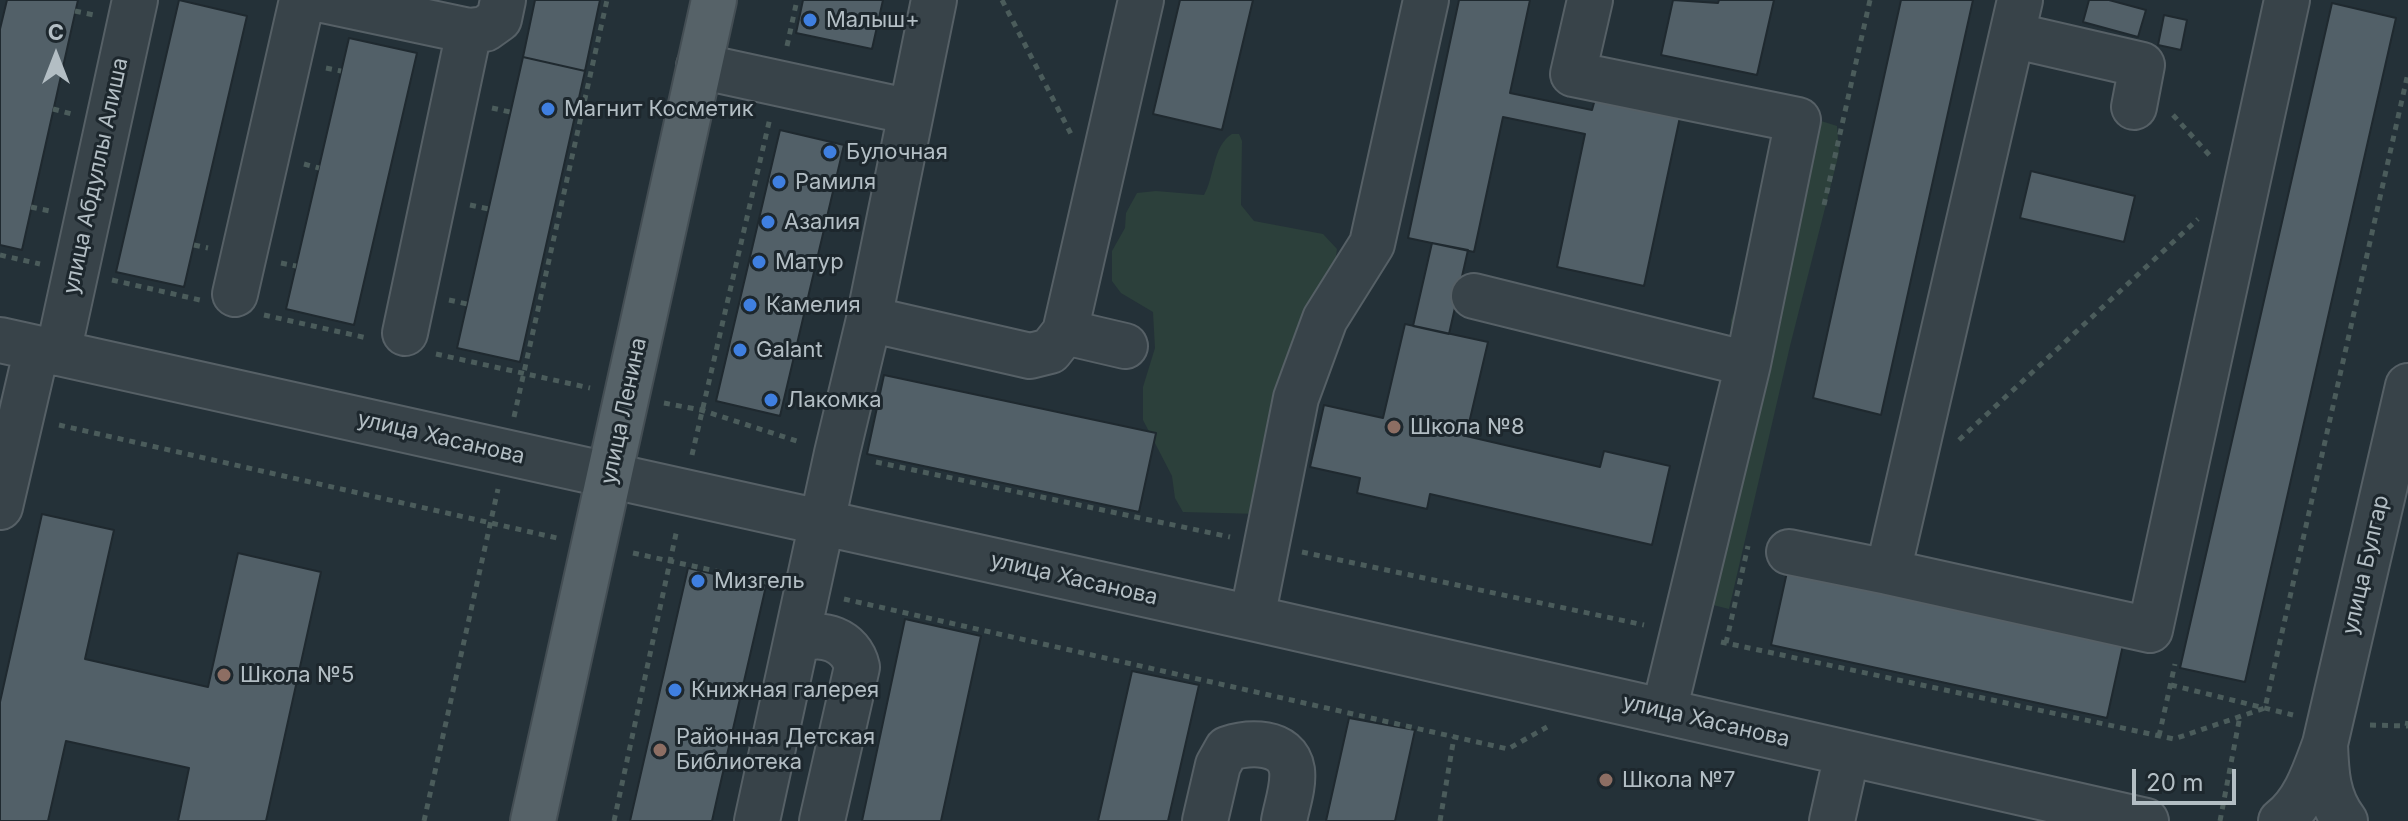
<!DOCTYPE html>
<html>
<head>
<meta charset="utf-8">
<style>
	body { margin:0 }
	#map { position:relative; width:2408px; height:821px; overflow:hidden; background:#243138; font-family:Inter,sans-serif }
	canvas { display:block }
	.north { position:absolute; left:16px; top:16px; width:80px; height:80px; -webkit-text-stroke:6px #1d272d; paint-order:stroke; rotate:0deg; font-size:22px; font-weight:700; line-height:32px; text-align:center; color:#b3bec4 }
	.north::after { content:''; display:block; margin:auto; width:28px; height:36px; background:#b3bec4; clip-path:polygon(50% 0,100% 100%,50% 72%,0 100%) }
	.scale { position:absolute; left:2132px; top:769px; width:104px; height:36px; box-sizing:border-box; border:4px solid #b3bec4; border-top:0; padding-left:10px; font-size:24px; line-height:28px; white-space:nowrap; color:#b3bec4; -webkit-text-stroke:6px #1d272d; paint-order:stroke }
</style>
</head>
<body>
<div id="map">
<canvas width="2408" height="821"></canvas>
<div class="north">С</div>
<div class="scale">20 m</div>
</div>
<script>
const c = document.querySelector('canvas').getContext('2d');
c.lineJoin = 'round';
function fillPath(path, color) { c.fillStyle = color; c.fill(path, 'evenodd'); }
function strokePath(path, color, width, dash) { c.strokeStyle = color; c.lineWidth = width; c.lineCap = dash ? 'butt' : 'round'; c.setLineDash(dash || []); c.stroke(path); }
function write(font, color, halo, rows, align = 'center') {
  c.font = font + ' Inter,sans-serif'; c.lineWidth = 6; c.setLineDash([]); c.textBaseline = 'middle'; c.strokeStyle = halo; c.fillStyle = color; for (const [text, x, y, turn = 0] of rows) {
    c.save(); c.translate(x, y); c.rotate((+turn || 0) * Math.PI / 180); c.textAlign = isNaN(turn) ? turn : align; if (halo) c.strokeText(text, 0, 0); c.fillText(text, 0, 0); c.restore();
  }
}
fillPath(new Path2D(`
	M1821,121L1837,126L1839,153L1790,346L1729,609L1701,602L1727,400L1731,320L1808,127Z
	M1232,134H1239L1242,141L1241,205L1254,221L1323,234L1337,249L1332,282L1260,514L1183,512L1175,498L1172,476L1143,420V387L1155,348L1153,312L1121,293L1112,281V251L1125,228L1126,213L1137,193L1156,191L1204,195C1215,176 1212,147 1232,134Z`), '#2c403b');
const building = new Path2D(`
	M7,0H78L22,250L0,245V29Z
	M179,0L247,16L184,287L116,272Z
	M535,0H600L585,71L523,57Z
	M803,0H883L872,49L796,33Z
	M1180,0H1253L1222,130L1153,114Z
	M1459,0H1530L1510,93L1592,110L1595,99L1680,117L1644,286L1557,267L1585,134L1503,117L1474,252L1408,238Z
	M1673,0L1718,3L1719,0H1774L1757,75L1661,55Z
	M1901,0H1973L1881,415L1813,398Z
	M2089,0H2109L2146,10L2138,37L2083,22Z
	M2332,3L2396,18L2245,682L2180,668Z
	M2164,15L2187,20L2181,50L2158,45Z
	M349,38L417,53L354,325L286,309Z
	M523,57L585,71L520,362L457,348Z
	M780,130L844,145L780,416L716,401Z
	M2031,171L2135,196L2124,242L2020,218Z
	M1432,243L1468,250L1449,334L1413,326Z
	M1405,324L1488,342L1466,436L1600,467L1604,451L1670,466L1652,545L1430,494L1427,509L1357,493L1360,478L1310,467L1324,405L1383,418Z
	M884,375L1156,433L1139,512L867,454Z
	M42,514L114,530L85,659L208,687L238,553L321,572L266,821H178L189,768L66,741L48,821H0V702Z
	M688,568L766,586L718,794L712,821H630Z
	M1787,572L2123,645L2107,718L1771,645Z
	M905,619L981,636L941,821H862Z
	M1132,671L1199,685L1168,821H1098Z
	M1349,718L1415,730L1395,821H1326Z`);
fillPath(building, '#526068');
strokePath(building, '#1f292f', 2);
const minor = new Path2D(`
	M323,0L469,31L485,29L499,19L503,0
	M934,0L869,319L1030,356L1050,351L1065,332L1141,0
	M1590,0L1573,74L1798,120L1748,364L1664,711
	M2020,0L1888,572L2150,630L2287,0
	M2012,35L2142,65L2134,107
	M699,66L911,112
	M235,294L302,0
	M1474,296L1748,364
	M1065,332L1125,346
	M405,333L469,31
	M0,340L1252,618L2146,821
	M58,353L135,0
	M0,507L37,348
	M1789,552L1888,572
	M1252,618L1296,398L1325,319L1372,244L1426,0
	M797,641C822,630 851,640 857,667L822,821
	M2325,744C2326,772 2327,798 2345,821
	M757,821L837,453L869,319
	M1205,821L1218,765L1227,749C1248,742 1287,739 1292,770C1294,786 1287,805 1284,821
	M1832,821L1847,754
	M2281,821C2305,803 2315,771 2325,744L2408,386`);
const major = new Path2D(`
	M533,821L714,0`);
strokePath(minor, '#566066', 48);
strokePath(major, '#444e54', 48);
strokePath(new Path2D(`
	M1002,0L1071,134
	M75,11L94,15
	M787,46L797,0
	M326,68L341,71
	M492,108L510,112
	M53,109L72,114
	M2173,115L2212,158
	M304,164L319,168
	M470,205L489,209
	M1824,205L1870,0
	M31,207L50,211
	M194,245L208,248
	M0,255L40,264
	M281,263L296,266
	M112,280L200,300
	M449,300L467,304
	M264,315L367,338
	M436,354L590,388
	M664,403L701,410L800,442
	M514,417L607,0
	M59,425L557,538
	M1959,440L2198,219
	M692,455L770,118
	M876,462L1230,537
	M1302,552L1644,625
	M633,553L771,583
	M844,599L1508,749L1547,727
	M1721,642L2174,739L2265,708L2408,73
	M1726,643L1748,546
	M2171,685L2293,715
	M2370,725L2407,726L2408,720
	M2159,736L2175,664
	M424,821L498,489
	M614,821L677,529
	M1440,821L1454,737
	M2220,821L2240,716`), '#4b5c5b', 5, [6, 6]);
strokePath(minor, '#384349', 44);
strokePath(major, '#566268', 44);
for (const [x, y, r, color] of [
	[810,20,8,"#3f7fe0"],
	[548,109,8,"#3f7fe0"],
	[830,152,8,"#3f7fe0"],
	[779,182,8,"#3f7fe0"],
	[768,222,8,"#3f7fe0"],
	[759,262,8,"#3f7fe0"],
	[750,305,8,"#3f7fe0"],
	[740,350,8,"#3f7fe0"],
	[771,400,8,"#3f7fe0"],
	[1394,427,8,"#8d6e63"],
	[698,581,8,"#3f7fe0"],
	[224,675,8,"#8d6e63"],
	[675,690,8,"#3f7fe0"],
	[660,750,8,"#8d6e63"],
	[1606,780,8,"#8d6e63"]
]) { const dot = new Path2D(); dot.arc(x, y, r, 0, 2 * Math.PI); c.fillStyle = color; c.fill(dot); strokePath(dot, '#1d272d', 3); }
write('22px', '#b3bec4', '#1d272d', [
	["Малыш+",826,20],
	["Магнит Косметик",564,109],
	["Булочная",846,152],
	["Рамиля",795,182],
	["Азалия",784,222],
	["Матур",775,262],
	["Камелия",766,305],
	["Galant",756,350],
	["Лакомка",787,400],
	["Школа №8",1410,427],
	["Мизгель",714,581],
	["Школа №5",240,675],
	["Книжная галерея",691,690],
	["Районная Детская",676,737],
	["Библиотека",676,762],
	["Школа №7",1622,780]
], 'left');
write('22px', '#b3bec4', '#1d272d', [
	["улица Абдуллы Алиша",96,176,-78],
	["улица Ленина",624,411,-78],
	["улица Хасанова",441,438,13],
	["улица Булгар",2366,565,-77],
	["улица Хасанова",1074,579,13],
	["улица Хасанова",1706,721,13]
]);
</script>
</body>
</html>
